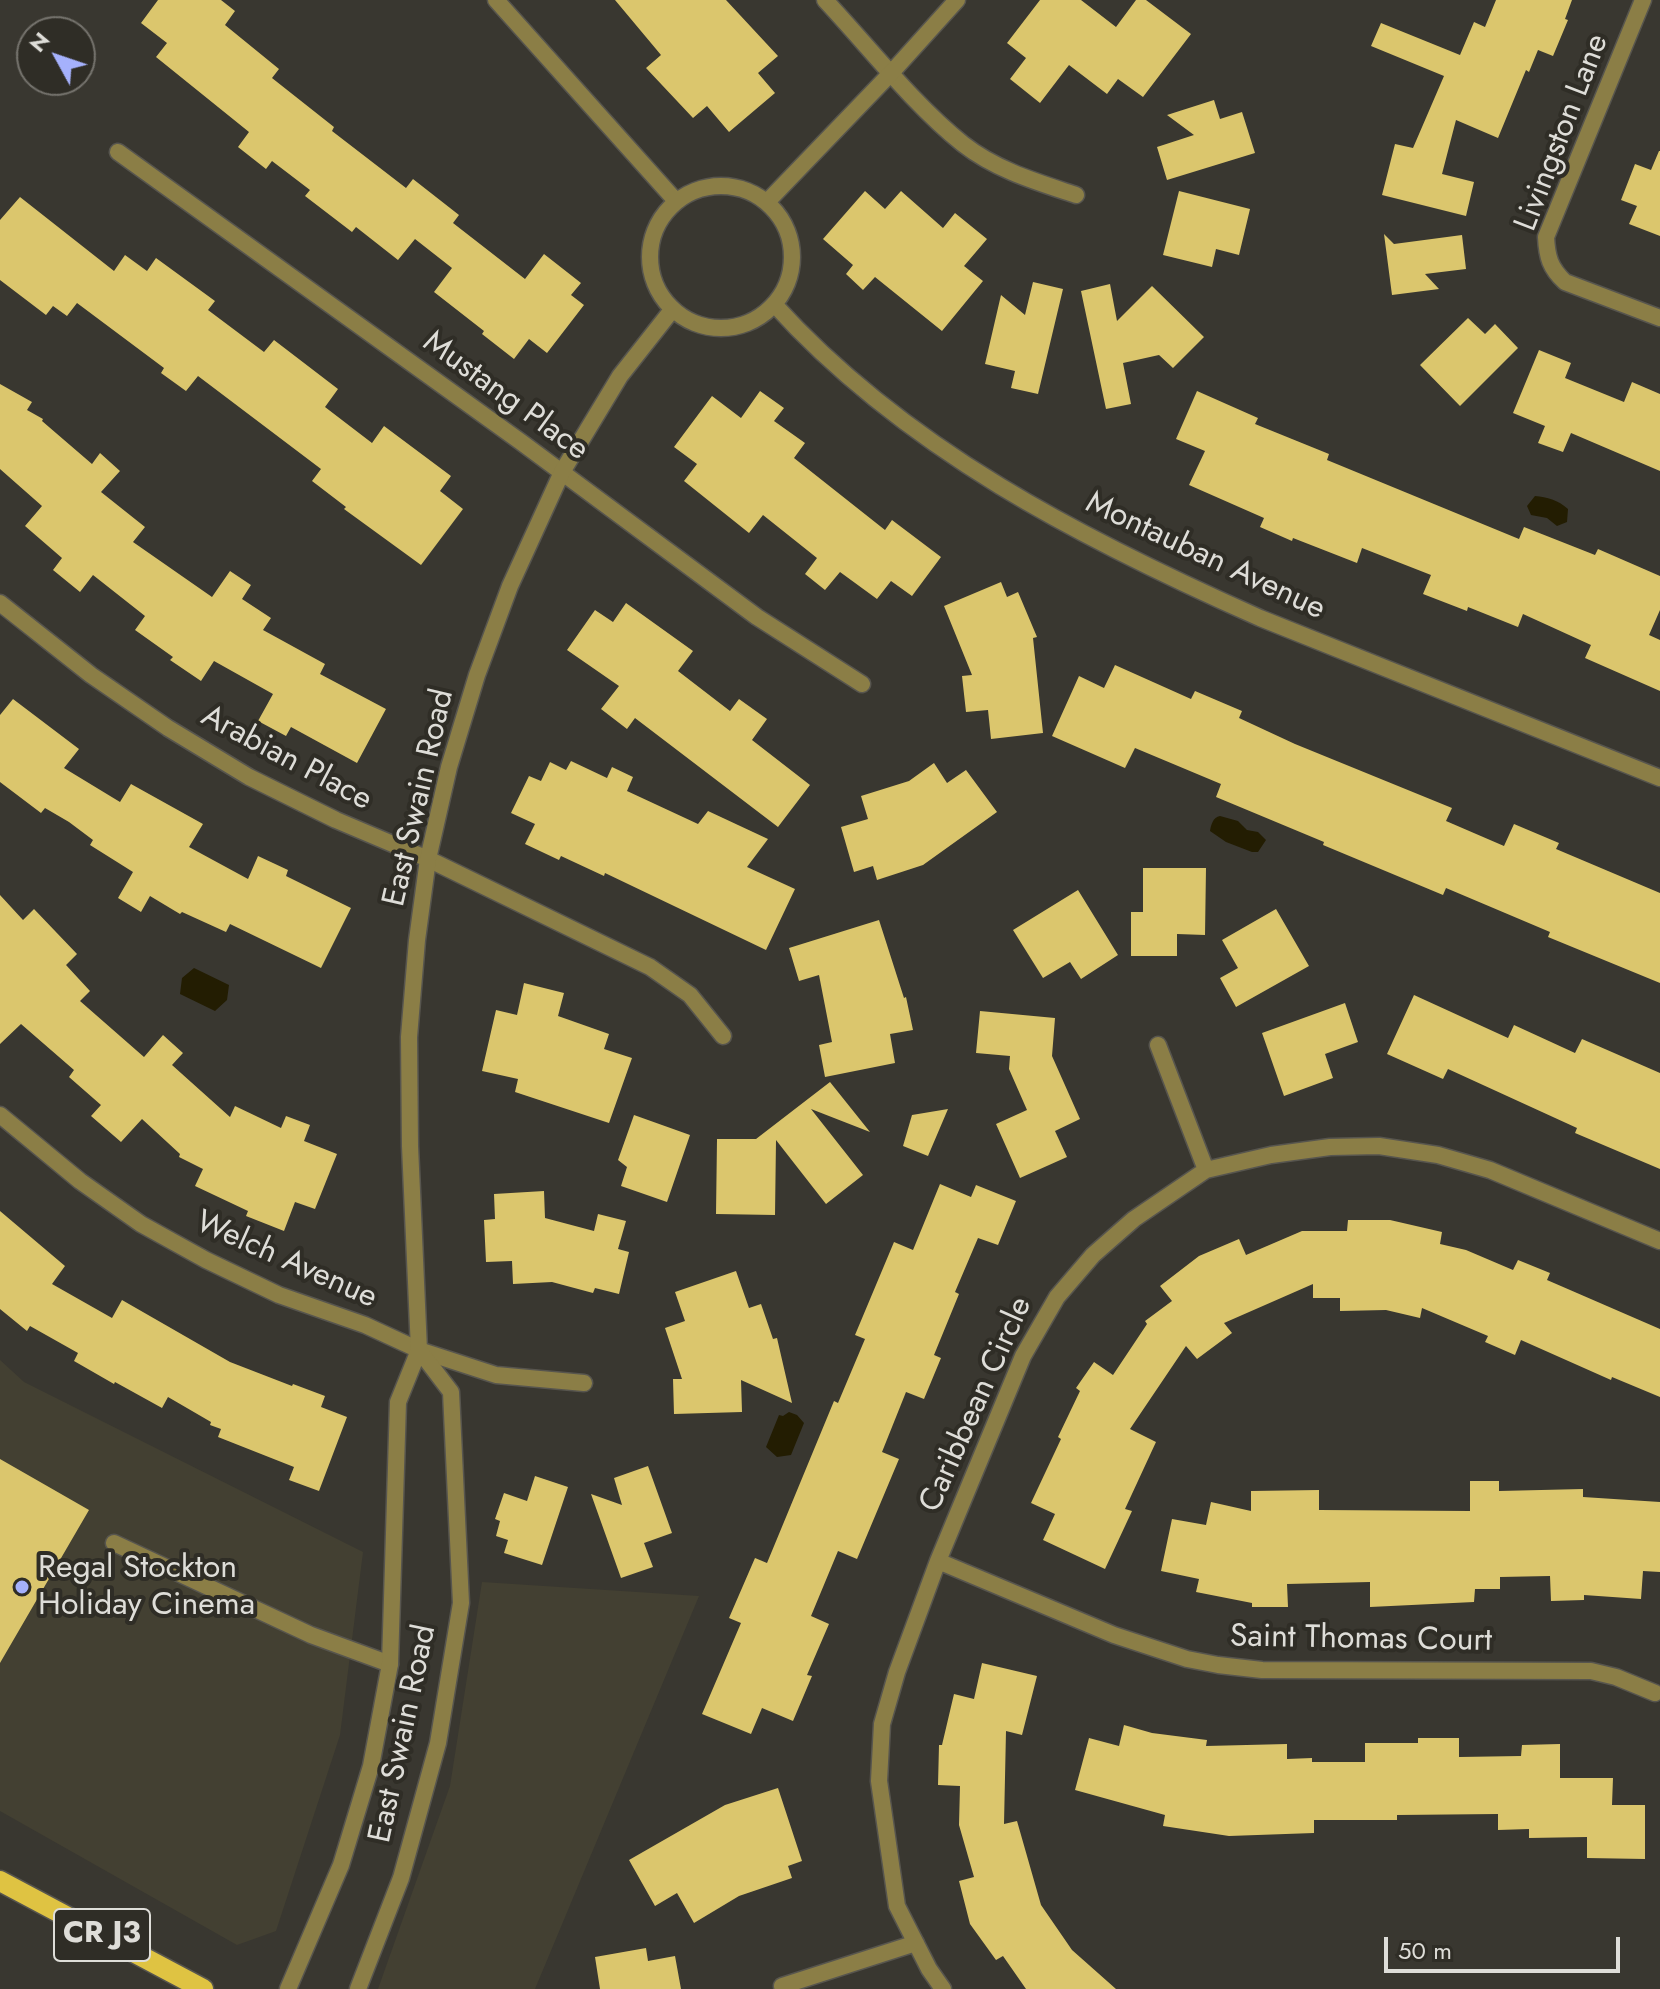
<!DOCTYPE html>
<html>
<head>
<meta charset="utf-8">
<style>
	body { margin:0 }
	#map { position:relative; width:1660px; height:1989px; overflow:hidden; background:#393730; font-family:Jost,sans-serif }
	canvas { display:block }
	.north { position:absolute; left:16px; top:16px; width:80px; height:80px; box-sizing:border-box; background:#2f2d26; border:2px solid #75736d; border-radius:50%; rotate:310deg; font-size:22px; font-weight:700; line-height:32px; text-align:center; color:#deddd8 }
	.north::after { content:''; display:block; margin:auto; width:28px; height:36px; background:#a5b1fc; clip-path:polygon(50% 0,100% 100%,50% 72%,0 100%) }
	.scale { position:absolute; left:1384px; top:1937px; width:236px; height:36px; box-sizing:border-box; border:4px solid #deddd8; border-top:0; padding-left:10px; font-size:24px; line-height:28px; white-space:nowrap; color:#deddd8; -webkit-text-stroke:6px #2f2d26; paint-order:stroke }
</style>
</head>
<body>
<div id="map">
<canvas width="1660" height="1989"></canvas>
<div class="north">N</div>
<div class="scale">50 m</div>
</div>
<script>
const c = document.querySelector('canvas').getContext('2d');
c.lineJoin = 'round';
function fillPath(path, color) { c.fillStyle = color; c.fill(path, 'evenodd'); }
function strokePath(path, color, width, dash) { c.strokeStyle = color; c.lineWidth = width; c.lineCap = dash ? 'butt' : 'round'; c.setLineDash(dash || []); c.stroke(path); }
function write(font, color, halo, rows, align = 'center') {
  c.font = font + ' Jost,sans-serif'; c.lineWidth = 8; c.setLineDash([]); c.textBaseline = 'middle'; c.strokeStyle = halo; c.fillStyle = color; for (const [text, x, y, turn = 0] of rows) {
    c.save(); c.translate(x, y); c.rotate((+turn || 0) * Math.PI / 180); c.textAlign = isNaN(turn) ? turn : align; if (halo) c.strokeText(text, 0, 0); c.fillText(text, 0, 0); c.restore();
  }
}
fillPath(new Path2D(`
	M0,1360L24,1382L363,1552L340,1735L276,1931L237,1945L0,1811Z
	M482,1582L699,1596L535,1989H378L450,1786Z`), '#434032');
fillPath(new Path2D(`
	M1535,496C1547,497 1558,500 1568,509L1567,522L1557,526L1547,518L1531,515L1527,506Z
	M1220,816L1238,821L1247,830L1258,832L1266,840L1258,852H1252L1226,842L1210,831C1211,825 1213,817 1220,816Z
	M194,968L229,985L227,1000L215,1011L180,994L182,978Z
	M789,1412L797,1415L804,1423L791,1455L777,1457L766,1447L779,1415L783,1416Z`), '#231d02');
fillPath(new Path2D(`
	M158,0H221L235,11L225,25L279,69L272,78L334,127L332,131L406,188L413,179L459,215L453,223L525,279L544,254L581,283L571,295L584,305L547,353L529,339L514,359L482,334L484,331L434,292L452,268L415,239L398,260L356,227L352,232L305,196L310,190L272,161L266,169L238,147L249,132L156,57L167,43L141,23Z
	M615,0H726L778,56L758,73L775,93L729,132L707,106L693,118L646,68L661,55Z
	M1040,0H1081L1116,27L1136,0H1146L1191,34L1143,97L1118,79L1107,94L1069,65L1040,103L1010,79L1026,58L1007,43Z
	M1496,0H1572L1565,19L1568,20L1553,56L1538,50L1529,72L1526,70L1498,138L1456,120L1442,174L1474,182L1466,216L1382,195L1395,144L1413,148L1444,76L1371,46L1381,23L1460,55L1474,22L1485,27Z
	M1214,100L1220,119L1242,112L1255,153L1167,180L1157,147L1194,135L1167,115Z
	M1659,151H1660V236L1629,224L1637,206L1621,200L1635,164L1651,170Z
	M865,191L885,209L901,191L943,228L955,213L987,239L964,266L983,281L942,331L875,277L863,290L846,274L853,265L823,239Z
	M1179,191L1250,209L1239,255L1216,249L1212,267L1163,255Z
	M20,197L114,271L125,255L147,271L156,258L215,301L208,310L264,352L274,340L338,389L325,407L372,443L384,426L451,476L440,491L463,509L421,565L344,509L346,507L312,481L321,469L198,376L186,391L161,373L164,368L77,303L67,316L53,306L46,315L0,280V220Z
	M1384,234L1394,244L1462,235L1466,269L1425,274L1439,289L1392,295Z
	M1033,282L1063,289L1038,394L1011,388L1015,371L985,364L1001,295L1025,315Z
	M1110,284L1117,321L1152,286L1204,337L1173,368L1159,355L1123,363L1131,404L1106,409L1081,291Z
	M1468,318L1485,334L1495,324L1518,348L1460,406L1420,365Z
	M1539,350L1571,363L1565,378L1624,402L1632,382L1660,394V471L1571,433L1563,452L1538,443L1545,426L1513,413Z
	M0,384L32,402L27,410L43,419L42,421L92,464L100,453L120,471L101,492L145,527L133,542L212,597L230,571L251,585L242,599L271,618L263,630L325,664L320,674L386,709L357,763L291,727L286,736L258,721L273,694L214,661L201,681L170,660L173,657L135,630L145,616L93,575L80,592L53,570L62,558L25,526L42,506L0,469Z
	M760,391L784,408L774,421L805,443L794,458L885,530L892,520L941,557L912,596L891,581L877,599L840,572L825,590L805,574L817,558L763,515L749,533L684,481L697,464L674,447L712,396L741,418Z
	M1197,391L1258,418L1255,424L1329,454L1327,460L1519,539L1524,527L1595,555L1598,549L1660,576V610L1649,635L1660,640V691L1585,658L1591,645L1523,614L1518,627L1468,607L1467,611L1423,594L1431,575L1362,548L1357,563L1293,538L1292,541L1260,527L1264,518L1189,485L1205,451L1176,439Z
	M1001,582L1007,597L1018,592L1037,637L1033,638L1043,733L991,739L988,710L966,712L962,676L972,675L944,606Z
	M626,603L693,651L678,671L730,711L739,699L767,719L752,740L810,785L778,827L635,718L627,729L601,709L619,686L567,650L595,610L613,622Z
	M1115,665L1191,699L1195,691L1242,711L1239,718L1295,744L1452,808L1446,821L1504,846L1514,824L1559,843L1556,849L1660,893V983L1548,937L1550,932L1446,888L1443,895L1323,845L1324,842L1216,797L1221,784L1135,748L1125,768L1052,736L1079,676L1104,688Z
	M13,699L79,749L64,768L120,802L131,784L203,824L189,847L248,879L258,856L288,870L286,876L351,908L321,968L230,924L226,932L182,912L180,914L150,896L141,912L118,898L133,872L90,845L93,840L69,822L45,808L41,813L0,782V715Z
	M571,761L607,778L612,767L633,777L627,791L698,824L708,811L768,839L747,867L795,889L766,950L605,873L604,876L561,856L559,860L525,844L535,824L511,813L529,776L541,781L550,762L566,770Z
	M934,763L947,783L966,770L997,812L923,865L877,880L873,866L854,872L841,827L868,819L861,796L909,781Z
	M1143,868H1206L1205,935L1177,934V956H1131V912H1143Z
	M1078,890L1118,955L1081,979L1070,962L1043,978L1013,930Z
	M0,895L23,920L34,909L77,954L66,965L90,991L80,1001L144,1057L163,1035L183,1053L172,1065L230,1117L235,1106L281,1128L286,1116L310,1125L304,1141L337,1154L315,1209L295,1202L284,1231L246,1216L248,1211L195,1186L203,1169L179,1157L180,1154L142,1119L121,1142L91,1116L101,1105L69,1077L74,1070L21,1024L0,1044Z
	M1276,909L1309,966L1236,1007L1220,978L1238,968L1222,940Z
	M879,920L904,998L906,997L913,1030L890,1034L895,1063L825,1077L819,1045L832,1042L819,975L799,981L789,948Z
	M524,983L564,993L558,1016L609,1034L604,1049L632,1058L609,1123L515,1092L518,1079L482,1071L496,1010L517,1015Z
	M1414,995L1508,1038L1514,1025L1575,1053L1582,1039L1660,1073V1169L1575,1133L1577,1128L1448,1069L1443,1079L1387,1054Z
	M1345,1003L1358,1042L1325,1054L1333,1078L1284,1096L1262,1033Z
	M980,1011L1055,1018L1052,1056L1080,1119L1055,1131L1067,1157L1020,1178L996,1124L1027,1110L1009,1069L1010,1056L976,1053Z
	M830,1082L870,1132L811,1109L863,1175L826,1204L776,1140L775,1215L716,1214L717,1139H756Z
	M948,1109L928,1156L903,1146L912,1115Z
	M634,1115L690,1135L667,1202L621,1186L627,1167L618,1160Z
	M940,1184L971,1197L976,1185L1016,1201L998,1245L978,1238L955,1292L959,1294L934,1355L941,1358L924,1399L906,1392L882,1452L899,1459L857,1559L838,1551L811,1616L829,1624L807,1675L812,1676L793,1721L762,1708L751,1734L702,1714L741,1623L729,1618L755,1558L767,1563L834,1401L838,1403L865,1339L855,1335L894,1242L913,1250Z
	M544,1191L545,1218L594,1231L598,1214L626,1221L618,1249L629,1252L619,1294L595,1288L593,1293L552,1282L513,1284L512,1261L486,1262L484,1220L495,1219L494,1194Z
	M0,1211L65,1266L52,1284L112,1318L122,1300L230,1362L292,1386L293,1384L325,1396L321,1407L347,1417L319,1491L289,1480L294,1467L218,1437L221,1429L210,1425L211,1422L168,1397L162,1408L115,1382L114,1384L74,1361L78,1353L30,1326L27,1331L0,1309Z
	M1348,1220H1390L1442,1232L1440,1244L1466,1250L1513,1270L1518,1260L1550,1273L1547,1280L1660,1329V1397L1612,1377L1611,1380L1521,1340L1515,1355L1485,1342L1488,1336L1422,1308L1420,1318L1386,1310L1340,1311V1298H1313V1284L1224,1323L1232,1333L1197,1359L1186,1346L1130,1429L1156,1442L1125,1509L1132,1511L1105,1569L1043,1540L1055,1514L1031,1503L1061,1439L1058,1437L1080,1391L1076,1388L1094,1362L1113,1375L1147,1324L1145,1321L1172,1301L1160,1286L1199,1256L1239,1239L1246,1255L1302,1231H1347Z
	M736,1271L749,1308L761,1304L773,1339L777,1338L792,1403L741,1380L742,1412L674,1414L673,1379H682L665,1328L685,1321L675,1292Z
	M0,1459L89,1510L0,1663Z
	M648,1466L672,1533L644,1543L653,1567L621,1578L591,1494L622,1505L614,1478Z
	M535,1476L568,1487L542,1565L504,1553L508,1540L496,1536L500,1521L495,1519L504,1493L527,1501Z
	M1470,1481H1499V1491L1583,1489V1497L1660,1502V1572L1643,1571L1641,1599L1584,1595V1600L1551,1601L1550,1576L1500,1577V1589H1475L1474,1602L1370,1607V1582L1287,1584L1288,1607H1252V1603L1196,1592L1199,1579L1161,1571L1172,1519L1206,1525L1211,1502L1251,1511V1491L1319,1490V1510L1470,1511Z
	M982,1663L1037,1676L1022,1735L1006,1731L1004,1824L1017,1821L1041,1905L1072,1950L1116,1989H1026L1003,1956L996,1960L970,1924L959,1881L974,1877L959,1825L960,1786L938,1785L939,1745H942L954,1694L974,1699Z
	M1124,1725L1152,1733L1207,1740L1206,1746L1287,1744V1759L1312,1758V1762H1365V1743H1418V1738H1459V1757L1521,1756L1522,1745L1560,1744V1778H1613L1612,1805H1645V1859L1587,1858V1837L1529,1838V1829L1498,1830V1814L1397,1815V1820H1314V1833L1229,1836L1163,1826L1165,1815L1075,1790L1089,1738L1119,1746Z
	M778,1788L802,1861L788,1866L792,1878L739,1896L694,1923L677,1893L655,1906L629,1860L725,1805Z
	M646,1948L648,1961L675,1956L681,1989H600L595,1957Z`), '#dbc66d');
const service = new Path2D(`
	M114,1543L311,1635L390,1664`);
const minor = new Path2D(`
	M825,0C869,47 913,104 963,144C996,170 1037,182 1076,195
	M1643,0L1546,237C1547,257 1550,268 1565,282L1660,318
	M118,152L521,442L757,617L862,684
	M0,603L91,675L168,728L249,777L336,820L428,859L650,967L690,995L723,1036
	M1158,1045L1206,1170
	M0,1115L80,1181L141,1224L206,1260L279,1295L365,1325L419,1350L496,1375L584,1383
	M938,1561L1114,1635L1187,1659L1218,1665L1262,1670L1591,1671L1616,1677L1655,1693
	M782,1986L916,1943
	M943,1989L929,1969L897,1906L879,1781L882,1724L897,1672L938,1561L1023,1356L1057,1297L1093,1255L1134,1219L1206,1170L1271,1155L1330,1147L1379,1146L1438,1155L1490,1170L1660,1241`);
const tertiary = new Path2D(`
	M496,0L676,201
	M650 257a71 71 0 1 1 142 0a71 71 0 1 1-142 0Z
	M767,202L892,72L957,0
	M774,304C905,449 1084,540 1260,618L1660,778
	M288,1989L341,1865L371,1766L390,1664L398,1402L419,1350L410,1146L409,1037L417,940L428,859L449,767L477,675L510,586L562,472L620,376L672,310
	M358,1989L401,1878L438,1743L461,1603L451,1392L419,1350`);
const primary = new Path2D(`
	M0,1881L203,1989`);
strokePath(service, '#57554e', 19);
strokePath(minor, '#57554e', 19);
strokePath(tertiary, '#57554e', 19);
strokePath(primary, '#57554e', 23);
strokePath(service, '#8b7e46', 16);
strokePath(minor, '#8b7e46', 16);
strokePath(tertiary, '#8b7e46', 16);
strokePath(primary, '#dfc342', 20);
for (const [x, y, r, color] of [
	[22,1587,8,"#a5b1fc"]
]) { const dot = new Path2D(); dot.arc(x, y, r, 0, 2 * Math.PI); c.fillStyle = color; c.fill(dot); strokePath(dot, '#2f2d26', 3); }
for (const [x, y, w] of [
	[102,1935,96]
]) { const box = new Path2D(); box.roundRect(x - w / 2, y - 26, w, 52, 6); c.fillStyle = '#2f2d26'; c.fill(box); strokePath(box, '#deddd8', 2); }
write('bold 30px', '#deddd8', null, [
	["CR J3",102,1935]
]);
write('32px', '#deddd8', '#2f2d26', [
	["Livingston Lane",1563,133,-69],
	["Mustang Place",505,397,36],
	["Montauban Avenue",1205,557,25],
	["Arabian Place",286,759,28],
	["East Swain Road",420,798,-77],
	["Welch Avenue",286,1261,24],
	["Caribbean Circle",977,1405,-66],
	["Saint Thomas Court",1361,1640,1],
	["East Swain Road",404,1734,-78]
]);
write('32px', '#deddd8', '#2f2d26', [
	["Regal Stockton",38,1569],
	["Holiday Cinema",38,1606]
], 'left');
</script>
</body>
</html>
